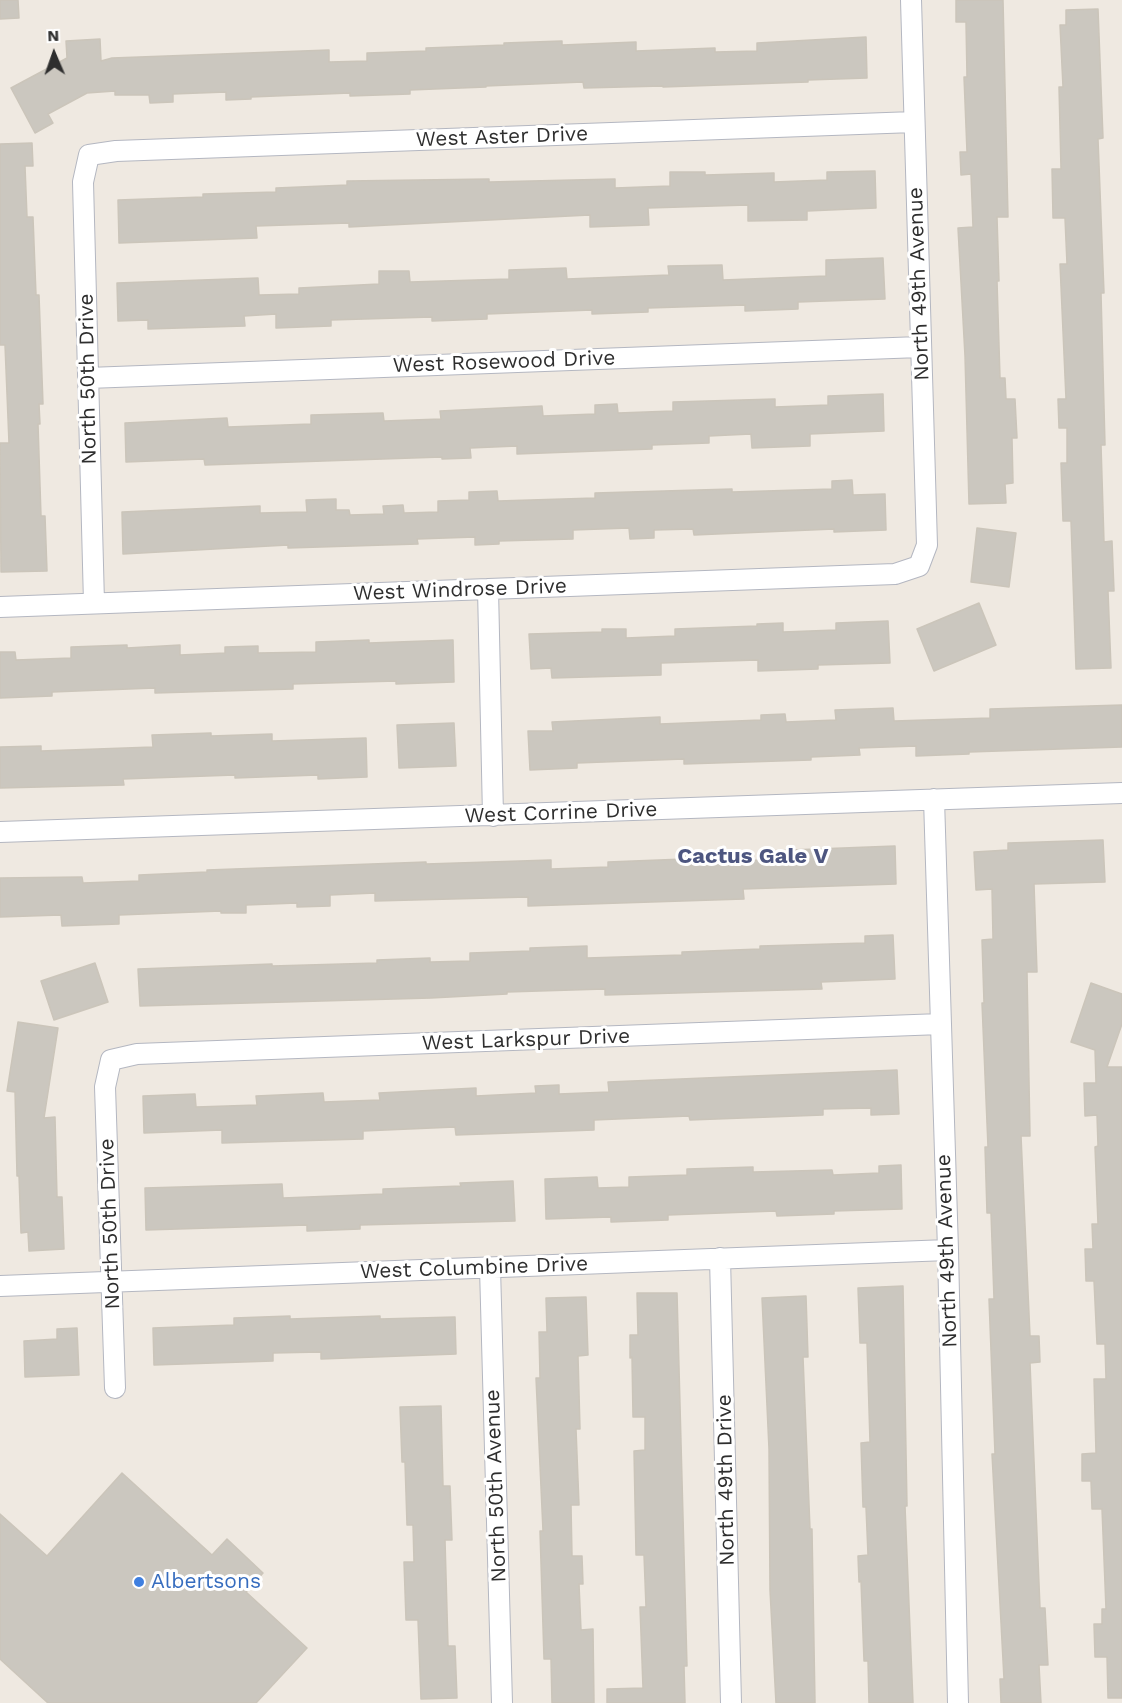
<!DOCTYPE html>
<html>
<head>
<meta charset="utf-8">
<style>
	body { margin:0 }
	#map { position:relative; width:1122px; height:1703px; overflow:hidden; background:#efe9e1; font-family:"Work Sans",sans-serif }
	canvas { display:block }
	.north { position:absolute; left:24px; top:24px; width:60px; height:60px; -webkit-text-stroke:4px #fff; paint-order:stroke; rotate:358deg; font-size:16px; font-weight:700; line-height:24px; text-align:center; color:#2e2e2e }
	.north::after { content:''; display:block; margin:auto; width:21px; height:27px; background:#2e2e2e; clip-path:polygon(50% 0,100% 100%,50% 72%,0 100%) }
</style>
</head>
<body>
<div id="map">
<canvas width="1122" height="1703"></canvas>
<div class="north">N</div>
</div>
<script>
const c = document.querySelector('canvas').getContext('2d');
c.lineJoin = 'round';
function fillPath(path, color) { c.fillStyle = color; c.fill(path, 'evenodd'); }
function strokePath(path, color, width, dash) { c.strokeStyle = color; c.lineWidth = width; c.lineCap = dash ? 'butt' : 'round'; c.setLineDash(dash || []); c.stroke(path); }
function write(font, color, halo, rows, align = 'center') {
  c.font = font + ' "Work Sans",sans-serif'; c.lineWidth = 6; c.setLineDash([]); c.textBaseline = 'middle'; c.strokeStyle = halo; c.fillStyle = color; for (const [text, x, y, turn = 0] of rows) {
    c.save(); c.translate(x, y); c.rotate((+turn || 0) * Math.PI / 180); c.textAlign = isNaN(turn) ? turn : align; if (halo) c.strokeText(text, 0, 0); c.fillText(text, 0, 0); c.restore();
  }
}
const building = new Path2D(`
	M0,0H18L19,18L0,19Z
	M956,0H1003L1008,217H997L999,281H997L1000,378H1005L1006,399H1015L1017,438H1012L1013,483L1005,484L1006,503L969,504L965,356L958,228L973,227L971,174L961,175L960,152H967L964,77H967L966,22H956Z
	M1098,9L1103,138L1098,139L1104,293H1101L1105,445H1101L1104,542L1112,541L1114,591H1108L1111,668L1076,669L1071,521H1063L1061,463H1067V428H1059L1058,399H1066L1060,264H1067L1065,218H1053L1052,169H1061L1059,87H1063L1060,25H1066V10Z
	M866,37L867,78L808,80V82L663,87V86L584,88L583,82L486,86V87L410,90V94L350,96V93L251,97V99L226,100V92L173,94V102L150,103L149,95H115V91L87,93L48,114L53,123L35,133L11,88L67,58L66,41L100,39L101,61L112,58L329,50V62L367,61V53L426,51V48L504,45V43L562,41V45L636,42V51L715,48V52L757,51V43Z
	M32,143L33,166H25L27,217H33L36,295H39L43,404H39L40,424H38L41,516H45L47,571L1,572L0,443H9L5,345H0V144Z
	M875,171L876,208L807,211V220L748,221V205L648,208L649,225L590,227V215L349,227V223L256,226L257,238L119,243L118,200L203,197V194L276,192V188L347,185V181L489,179V182L615,179V188L670,186V172H705V175L774,173V182L827,180V172Z
	M883,258L885,299L798,302V309L745,311V305L648,308V312L592,314V310L487,314V319L432,321V317L331,320V326L276,328V314L244,316L245,326L148,329V320L118,321L117,283L258,278L259,295L299,294V288L379,284V271H409L410,282L509,279V270L566,268L567,279L669,275L668,266L722,265L723,280L826,276V260Z
	M883,394L884,431L810,434V446L752,448L751,434L709,436V443L652,445V449L517,454V446L470,448L471,458L442,459V457L205,465L204,459L126,462L125,423L227,418L228,427L311,424V415L383,413L384,421L441,419L440,411L542,406L543,416L595,414V405L617,404L618,413L673,411V402L775,399V407L828,405V396Z
	M852,480L853,495L885,494L886,530L834,532V529L694,535L693,529L654,530V538L630,539L629,528L573,530V539L499,541V544L475,545V537L417,539L418,544L288,548V545L123,554L122,512L260,506V513L307,512L306,500L336,499V510H349L350,515L384,514L383,506L403,505L404,513L438,512V501L469,500V492L497,491L498,501L595,498V493L732,489V492L832,489V481Z
	M977,528L1016,533L1009,587L971,582Z
	M979,603L996,645L934,671L917,629Z
	M888,621L890,663L818,665V669L758,671V660L661,663V675L552,678L551,668L531,669L529,634L602,632V629H626V638L675,636V629L757,626V624L783,623V632L836,630V623Z
	M369,640V643L453,640L454,682L396,684V681L293,684V689L155,693V688L52,692V696L0,698V652H15L16,660L71,658V647L127,645V648L180,645V655L225,653V647L258,646V653L316,652V642Z
	M1122,705V747L969,752V754L916,756V746L859,748L860,755L811,757V760L684,764V759L577,763V768L530,770L528,731H553L552,722L660,717V724L761,720V715L785,714L786,722L836,720L835,710L893,708L894,721L990,718V709Z
	M454,723L456,766L399,768L397,725Z
	M211,733V736L272,734V741L366,738L367,777L318,779V775L235,778V775L123,779L124,785L0,788V747L41,746V751L153,747L152,735Z
	M1103,840L1105,882L1034,884L1037,972H1027L1030,1136H1021L1030,1336H1039L1040,1362L1030,1363L1040,1608H1045L1048,1665H1039L1041,1703H1001L1000,1679H1004L992,1454H995L989,1299H994L991,1213H987L985,1147H988L982,1003H984L982,940L993,939L992,889L976,890L974,852L1008,850V843Z
	M895,846L896,884L743,889L744,899L528,906V897L375,901V893L330,895V906L297,907V903L246,905V913H221V911L119,915V924L62,926L61,915L0,917V878L82,877L83,883L139,881V875L207,872V870L426,862V864L551,860V869L608,867V862L684,859V855L705,854V862L764,860V851Z
	M893,935L895,979L821,982L822,989L605,995V989L507,992V994L431,998L140,1006L138,969L272,964V966L377,963V960L430,958V962L470,961V953L530,951V948L587,946V958L682,955V952L760,949V946L865,943V936Z
	M95,963L108,1002L54,1020L41,981Z
	M1091,983L1122,994V1024L1107,1067H1122V1698H1108L1107,1657H1095L1094,1624H1102V1609H1106L1102,1509H1092L1091,1481H1082V1454L1096,1453L1094,1379H1106L1105,1344H1097L1094,1281H1086L1085,1249H1093L1092,1224H1098L1095,1147L1098,1146L1097,1115L1085,1116L1084,1083H1096L1095,1050L1071,1042Z
	M18,1022L58,1028L44,1118L55,1117L57,1197H62L64,1249L29,1251L28,1232L21,1233L19,1176H17L15,1092L7,1091Z
	M897,1070L899,1114L871,1115V1108L823,1109V1115L690,1120L689,1116L594,1120V1130L456,1135L455,1127L363,1131V1139L222,1143V1130L144,1133L143,1096L195,1094L196,1107L257,1105L256,1096L323,1093L324,1102L380,1100L379,1093L476,1088V1096L536,1093L535,1086L559,1085V1094L609,1092L608,1082Z
	M901,1165L902,1209L834,1211V1214L777,1216L776,1211L668,1215V1220L611,1222V1217L546,1219L545,1179L597,1177L598,1188L629,1187V1177L687,1175V1169L753,1167V1172L832,1170L833,1175L879,1173V1166Z
	M513,1181L515,1221L360,1225V1229L307,1231V1225L146,1230L145,1188L282,1184L283,1198L383,1194V1189L461,1186L460,1183Z
	M903,1286L907,1506H905L913,1703H869L868,1661H864L861,1581L859,1582L858,1556L868,1555L866,1507H863L861,1443L870,1442L867,1343H860L858,1288Z
	M637,1293H677L687,1666H684L685,1703H607V1689L643,1688L640,1607H646L644,1555H636L634,1451L645,1450V1417H633L632,1357L630,1358V1335H638Z
	M806,1296L808,1357H803L810,1529H812L815,1703H776L770,1590L769,1449L762,1298Z
	M586,1297L588,1355L578,1356L580,1429H576L579,1505H571L572,1556H582L583,1584H579L581,1630L593,1629L594,1703H552L551,1659H544L540,1531H543L536,1378H540L539,1332H547L546,1298Z
	M290,1316V1319L380,1316V1319L455,1317L456,1354L321,1359V1352L273,1353V1361L154,1365L153,1328L234,1325V1318Z
	M77,1328L79,1375L25,1377L24,1341L57,1339V1329Z
	M441,1406L443,1486H450L452,1540H445L448,1646H455L457,1698L421,1699L418,1620H406L404,1562H414L413,1525H407L405,1462H402L400,1407Z
	M122,1473L212,1555L227,1539L263,1573L246,1592L307,1648L256,1703H48L0,1659V1514L47,1556Z`);
fillPath(building, '#cbc7bf');
strokePath(building, '#cbc5ba', 1.5);
const minor = new Path2D(`
	M88,378L920,347
	M488,589L493,816
	M94,603L83,182L89,155L116,151L914,122
	M0,607L895,574L919,566L927,545L911,0
	M934,799L948,1250L958,1703
	M0,832L1122,793
	M720,1258L731,1703
	M490,1268L502,1703
	M0,1286L948,1250
	M115,1388L105,1087L111,1060L137,1054L941,1024`);
strokePath(minor, '#b4b7c1', 22);
strokePath(minor, '#fff', 20);
for (const [x, y, r, color] of [
	[139,1582,6,"#3f7fe0"]
]) { const dot = new Path2D(); dot.arc(x, y, r, 0, 2 * Math.PI); c.fillStyle = color; c.fill(dot); strokePath(dot, '#fff', 2); }
write('21px', '#2e2e2e', '#fff', [
	["West Aster Drive",502,137,-2],
	["North 49th Avenue",919,284,-92],
	["West Rosewood Drive",504,362,-2],
	["North 50th Drive",88,379,-91],
	["West Windrose Drive",460,590,-2],
	["West Corrine Drive",561,813,-2],
	["West Larkspur Drive",526,1040,-2],
	["North 50th Drive",110,1224,-92],
	["North 49th Avenue",947,1251,-92],
	["West Columbine Drive",474,1268,-2],
	["North 49th Drive",726,1480,-91],
	["North 50th Avenue",496,1486,-92]
]);
write('21px', '#366cbe', '#fff', [
	["Albertsons",151,1582]
], 'left');
write('bold 22px', '#4d5680', '#fff', [
	["Cactus Gale V",753,857]
]);
</script>
</body>
</html>
